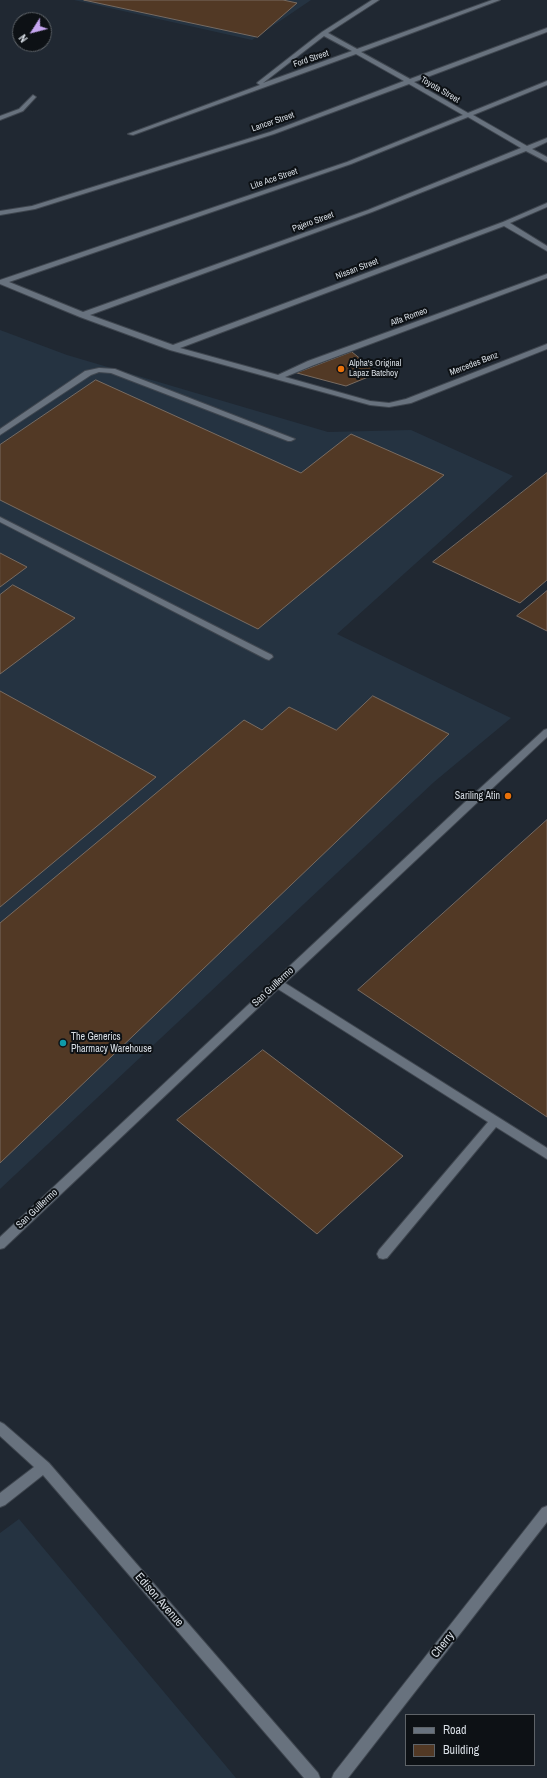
<!DOCTYPE html>
<html>
<head>
<meta charset="utf-8">
<style>
	body { margin:0 }
	#map { position:relative; width:547px; height:1778px; overflow:hidden; background:#202832; font-family:"Archivo Narrow",sans-serif }
	canvas { display:block }
	.legend { position:absolute; left:405px; top:1714px; width:130px; height:52px; box-sizing:border-box; background:#0d1115; border:1px solid #5e6368; margin:0; padding:5px 7px; list-style:none; font-size:12px; color:#d7dde4 }
	.legend li { display:flex; align-items:center; gap:8px; height:20px }
	.legend b { width:20px; border:1px solid #5e6368 }
	.north { position:absolute; left:12px; top:12px; width:40px; height:40px; box-sizing:border-box; background:#0d1115; border:1px solid #5e6368; border-radius:50%; rotate:234deg; font-size:11px; font-weight:700; line-height:16px; text-align:center; color:#d7dde4 }
	.north::after { content:''; display:block; margin:auto; width:14px; height:18px; background:#c6a6f0; clip-path:polygon(50% 0,100% 100%,50% 72%,0 100%) }
</style>
</head>
<body>
<div id="map">
<canvas width="547" height="1778"></canvas>
<ul class="legend">
<li><b style="height:5px;background:#68727e"></b>Road</li>
<li><b style="height:11px;background:#523925"></b>Building</li>
</ul>
<div class="north">N</div>
</div>
<script>
const c = document.querySelector('canvas').getContext('2d');
c.lineJoin = 'round';
function fillPath(path, color) { c.fillStyle = color; c.fill(path, 'evenodd'); }
function strokePath(path, color, width, dash) { c.strokeStyle = color; c.lineWidth = width; c.lineCap = dash ? 'butt' : 'round'; c.setLineDash(dash || []); c.stroke(path); }
function write(font, color, halo, rows, align = 'center') {
  c.font = font + ' "Archivo Narrow",sans-serif'; c.lineWidth = 4; c.setLineDash([]); c.textBaseline = 'middle'; c.strokeStyle = halo; c.fillStyle = color; for (const [text, x, y, turn = 0] of rows) {
    c.save(); c.translate(x, y); c.rotate((+turn || 0) * Math.PI / 180); c.textAlign = isNaN(turn) ? turn : align; if (halo) c.strokeText(text, 0, 0); c.fillText(text, 0, 0); c.restore();
  }
}
fillPath(new Path2D(`
	M74,0H311L252,40Z
	M0,330L67,355L328,432L411,430L513,476L337,634L511,718L434,782L0,1189Z
	M19,1519L236,1778H0V1533Z`), '#253341');
const building = new Path2D(`
	M84,0H283L297,3L258,37Z
	M352,352L378,373L346,386L297,373Z
	M96,380L301,473L351,434L444,475L258,629L0,500V445Z
	M547,473V580L520,603L433,562Z
	M0,553L27,567L0,587Z
	M13,585L75,618L0,674V595Z
	M547,591V631L517,616Z
	M0,691L156,777L0,907Z
	M373,696L449,734L0,1163V923L244,720L262,730L289,707L336,730Z
	M547,820V1117L358,990Z
	M263,1050L403,1156L317,1234L177,1120Z`);
fillPath(building, '#523925');
strokePath(building, '#786b61', 1);
const minor = new Path2D(`
	M372,0H379L328,33L357,49L492,0H500L361,52L410,79L547,28V32L414,82L468,113L547,81V85L473,115L527,146L547,138V142L532,149L547,157V162L526,151L372,212L90,315L173,345L503,222L547,203V207L510,223L547,246V251L504,226L180,348L278,375L308,361L547,274V278L314,365L285,377L370,401L389,403L406,399L547,344V349L411,403L389,407L370,405L170,350L80,317L0,284V280L347,162L463,115L409,84L274,134L35,209L0,215V211L32,206L270,132L404,81L356,54L133,135L128,134L260,85L257,83L258,82L322,32ZM324,36L352,51L263,83ZM468,117L521,148L368,210L83,312L9,282L351,164Z
	M33,95L36,97L23,111L0,120V116L19,109Z
	M99,368L115,369L295,439L291,441H288L111,373L99,372L91,375L0,435V429L85,371Z
	M0,517L272,655L273,657L269,660L266,659L0,522Z
	M547,729V737L285,983L547,1148V1159L496,1127L387,1258L383,1259L379,1258L377,1254L379,1250L488,1122L278,989L4,1248L0,1249V1237L464,803L544,730Z
	M0,1422L4,1424L49,1463L318,1773L320,1778H304L43,1475L5,1505L0,1507V1493L34,1467L0,1436Z
	M547,1506V1522L348,1778H332L334,1773L542,1508Z`);
strokePath(minor, '#3f464f', 2);
fillPath(minor, '#68727e');
for (const [x, y, r, color] of [
	[341,369,4,"#e8710a"],
	[508,796,4,"#e8710a"],
	[63,1043,4,"#0f9aa8"]
]) { const dot = new Path2D(); dot.arc(x, y, r, 0, 2 * Math.PI); c.fillStyle = color; c.fill(dot); strokePath(dot, '#0d1115', 1.5); }
write('9px', '#d7dde4', '#0d1115', [
	["Ford Street",311,59,-19],
	["Toyota Street",440,90,30],
	["Lancer Street",273,122,-19],
	["Lite Ace Street",274,179,-19],
	["Pajero Street",313,222,-20],
	["Nissan Street",357,269,-21],
	["Alfa Romeo",409,317,-20],
	["Mercedes Benz",474,364,-21]
]);
write('9px', '#d7dde4', '#0d1115', [
	["Alpha's Original",349,364],
	["Lapaz Batchoy",349,374]
], 'left');
write('10px', '#d7dde4', '#0d1115', [
	["Sariling Atin",500,796],
	["The Generics",71,1037,"left"],
	["Pharmacy Warehouse",71,1049,"left"]
], 'right');
write('10px', '#d7dde4', '#0d1115', [
	["San Guillermo",273,987,-43],
	["San Guillermo",37,1209,-43]
]);
write('12px', '#d7dde4', '#0d1115', [
	["Edison Avenue",159,1600,49],
	["Cherry",443,1645,-52]
]);
</script>
</body>
</html>
